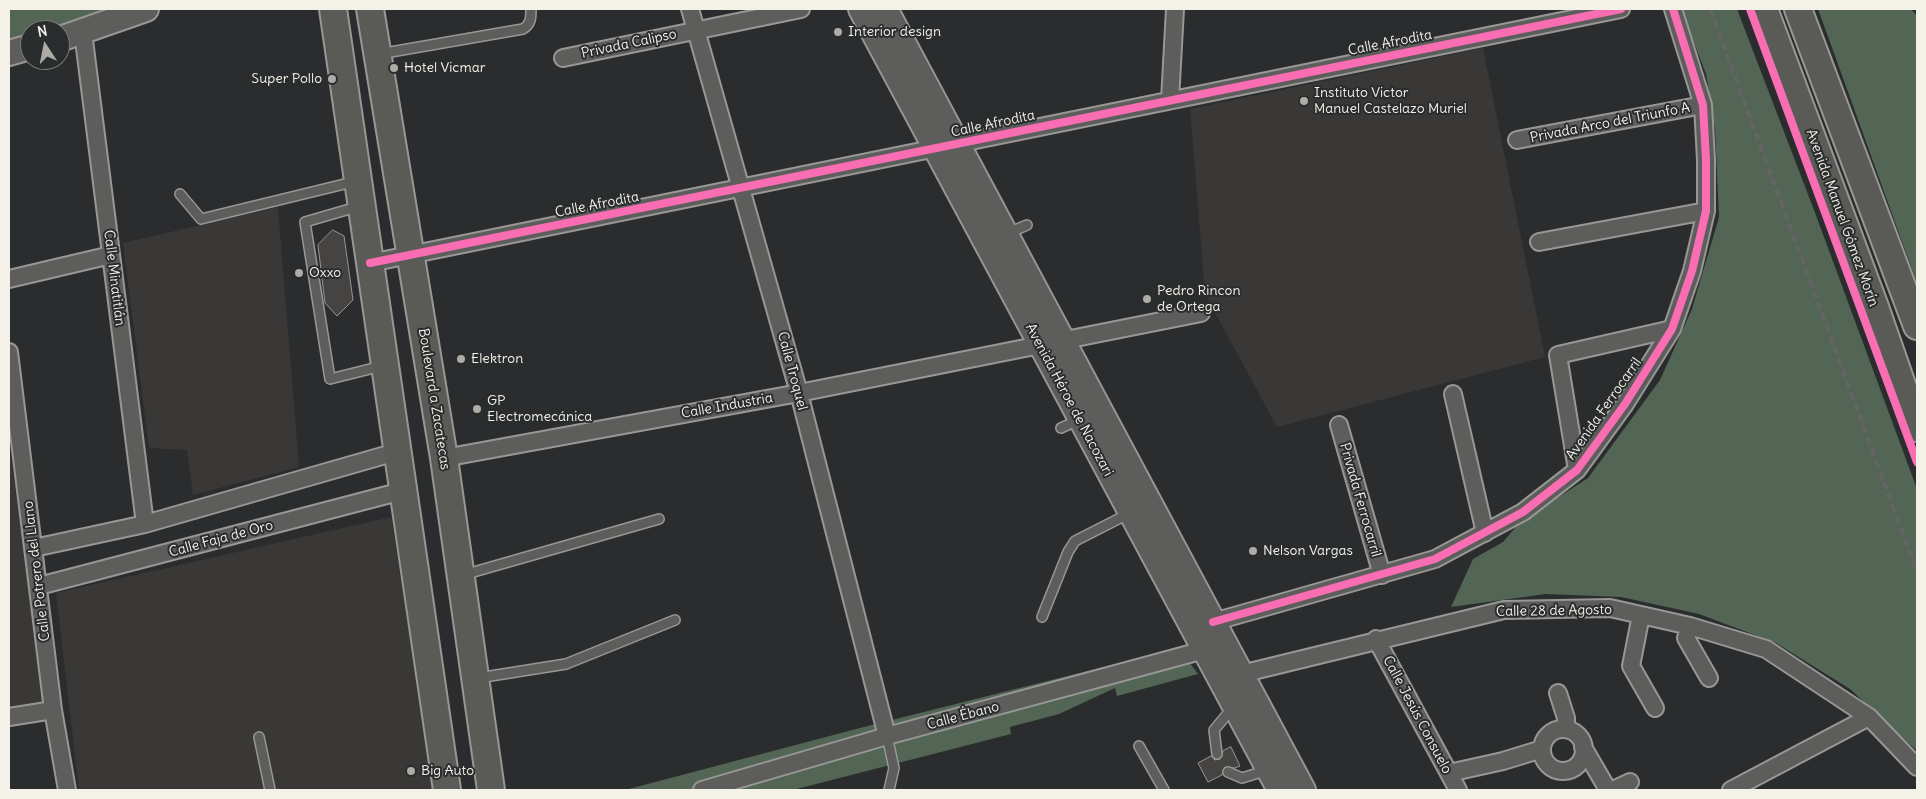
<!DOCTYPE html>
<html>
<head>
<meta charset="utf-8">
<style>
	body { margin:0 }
	#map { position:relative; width:1926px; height:799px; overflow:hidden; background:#2b2c2d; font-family:Delius,sans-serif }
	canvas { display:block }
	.frame { position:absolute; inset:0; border:10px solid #f4f1e8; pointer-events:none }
	.north { position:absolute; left:20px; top:20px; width:50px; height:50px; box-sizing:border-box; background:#2a2d2e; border:1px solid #7b7b78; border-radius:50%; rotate:349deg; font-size:14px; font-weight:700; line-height:20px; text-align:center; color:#f4f1e8 }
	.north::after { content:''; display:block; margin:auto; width:18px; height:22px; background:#aeaca7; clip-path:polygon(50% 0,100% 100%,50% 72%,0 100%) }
</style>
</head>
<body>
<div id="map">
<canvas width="1926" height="799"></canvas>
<div class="frame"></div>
<div class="north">N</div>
</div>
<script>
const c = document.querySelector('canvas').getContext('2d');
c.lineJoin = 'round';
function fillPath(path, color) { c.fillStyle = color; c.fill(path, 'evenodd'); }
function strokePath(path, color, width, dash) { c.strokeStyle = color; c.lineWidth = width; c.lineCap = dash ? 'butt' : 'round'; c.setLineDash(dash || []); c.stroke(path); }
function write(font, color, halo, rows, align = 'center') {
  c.font = font + ' Delius,sans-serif'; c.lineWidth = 4; c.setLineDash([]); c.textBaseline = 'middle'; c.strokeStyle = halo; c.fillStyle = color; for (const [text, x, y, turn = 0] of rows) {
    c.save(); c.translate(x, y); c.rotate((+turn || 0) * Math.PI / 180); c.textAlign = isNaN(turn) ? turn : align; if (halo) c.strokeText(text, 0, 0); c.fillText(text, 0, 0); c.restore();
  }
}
fillPath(new Path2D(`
	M1483,48L1545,357L1277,427L1205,294L1190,109Z
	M278,207L299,467L193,495L187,450L149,448L123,243Z
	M9,445L46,701L9,707Z
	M391,517L434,790H79L56,593Z`), '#393836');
fillPath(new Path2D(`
	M9,9H104L47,30H30V37L9,43Z
	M1681,9H1737L1814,210L1917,489V751L1850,689L1776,643L1699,614L1621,597L1546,594L1451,607L1473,559L1503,542L1520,522L1588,478L1660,380L1692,309L1719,217L1715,129L1706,74Z
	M1818,9H1911L1917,16V283Z
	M1179,648L1198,674L1117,696L1115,688L1059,714L1010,727L1011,734L793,790H625L860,728Z`), '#536554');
const building = new Path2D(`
	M333,230L344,236L353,300L337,316L325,303L318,245Z
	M1231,747L1240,766L1235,768L1225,767L1222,775L1208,782L1198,763L1211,756L1215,760L1220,759L1223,751Z`);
fillPath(building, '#454442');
strokePath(building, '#979796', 1);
const service = new Path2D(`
	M379,54L523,29C531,24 531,18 531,9
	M180,194L201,219L357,181
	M360,206L305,222L330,379L382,366
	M1006,234L1027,225
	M1061,428L1081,419
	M463,575L659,519
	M1042,617L1068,552L1075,541L1130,513
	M478,678L566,664L675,620
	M887,736L894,768L889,790
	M259,737L270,790
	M1139,746L1164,790
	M1217,754L1214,730L1234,706
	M1228,772L1242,778L1268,770`);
const minor = new Path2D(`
	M690,9L799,393L887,736
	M83,32L145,524
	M563,58L801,9
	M1170,100L1175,9
	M1517,140L1703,105
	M1539,242L1706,211
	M370,263L1621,9
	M9,279L111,255
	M9,352L53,710L67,790
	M1453,394L1485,533
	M1339,425L1382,575
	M444,458L799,393L1201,313
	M1577,470L1558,355L1672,329
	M34,548L145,524L396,452
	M39,586L402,491
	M1641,615L1631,666L1655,708
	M1213,622L1435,559L1523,512L1577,470L1625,404L1672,329L1692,271L1706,211V160L1703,105L1673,9
	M1690,626L1686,638L1709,678
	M1376,639L1458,790
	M1241,674L1504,610L1610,608L1690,626L1766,649L1869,717L1917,767
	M1558,693L1566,718V729
	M9,717L53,710
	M1542 750a21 21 0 1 1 42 0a21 21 0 1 1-42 0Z
	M1583,747L1608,790
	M1449,773L1503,761L1542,749
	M702,790L887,736L1215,647
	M1613,790L1630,782
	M1731,790L1869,717`);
const secondary = new Path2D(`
	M861,9L1280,790
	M885,9L1303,790
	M60,39L146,9
	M9,53L30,47`);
const primary = new Path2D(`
	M333,9L447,790
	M370,9L444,458L491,790
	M1764,9L1875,307L1917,428
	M1798,9L1917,326`);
strokePath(service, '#979796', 12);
strokePath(minor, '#979796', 20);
strokePath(secondary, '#979796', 28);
strokePath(primary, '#979796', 30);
strokePath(service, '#5d5d5c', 9);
strokePath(minor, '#5d5d5c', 16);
strokePath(secondary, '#5d5d5c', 24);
strokePath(primary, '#5a5b56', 26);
strokePath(new Path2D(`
	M1710,9L1917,572`), '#646464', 4, [8, 4]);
strokePath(new Path2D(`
	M1750,9L1917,462
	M370,263L1621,9
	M1213,622L1435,559L1523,512L1577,470L1625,404L1672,329L1692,271L1706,211V160L1703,105L1673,9`), '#f96db3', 8);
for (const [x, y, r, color] of [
	[838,32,5,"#aeaca7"],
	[394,68,5,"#aeaca7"],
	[332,79,5,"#aeaca7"],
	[1304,101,5,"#aeaca7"],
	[299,273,5,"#aeaca7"],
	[1147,299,5,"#aeaca7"],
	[461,359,5,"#aeaca7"],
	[477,409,5,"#aeaca7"],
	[1253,551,5,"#aeaca7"],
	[411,771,5,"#aeaca7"]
]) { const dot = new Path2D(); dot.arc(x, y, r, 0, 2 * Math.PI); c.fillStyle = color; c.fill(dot); strokePath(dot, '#2a2d2e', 2); }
write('14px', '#f4f1e8', '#2a2d2e', [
	["Interior design",848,32],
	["Hotel Vicmar",404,68],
	["Super Pollo",322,79,"right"],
	["Instituto Victor",1314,93],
	["Manuel Castelazo Muriel",1314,109],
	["Oxxo",309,273],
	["Pedro Rincon",1157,291],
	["de Ortega",1157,307],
	["Elektron",471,359],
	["GP",487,401],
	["Electromecánica",487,417],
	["Nelson Vargas",1263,551],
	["Big Auto",421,771]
], 'left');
write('14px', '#f4f1e8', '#2a2d2e', [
	["Calle Afrodita",1390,43,-11],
	["Privada Calipso",629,44,-12],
	["Privada Arco del Triunfo A",1610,123,-11],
	["Calle Afrodita",993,124,-12],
	["Calle Afrodita",597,205,-11],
	["Avenida Manuel Gómez Morín",1842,218,70],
	["Calle Minatitlán",114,278,83],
	["Calle Troquel",792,371,75],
	["Boulevard a Zacatecas",434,399,81],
	["Avenida Héroe de Nacozari",1069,400,62],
	["Calle Industria",727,406,-10],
	["Avenida Ferrocarril",1604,409,-55],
	["Privada Ferrocarril",1360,500,74],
	["Calle Faja de Oro",221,539,-15],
	["Calle Potrero del Llano",37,571,-97],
	["Calle 28 de Agosto",1554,611,-1],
	["Calle Jesús Consuelo",1417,715,62],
	["Calle Ébano",963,716,-15]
]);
</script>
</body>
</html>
